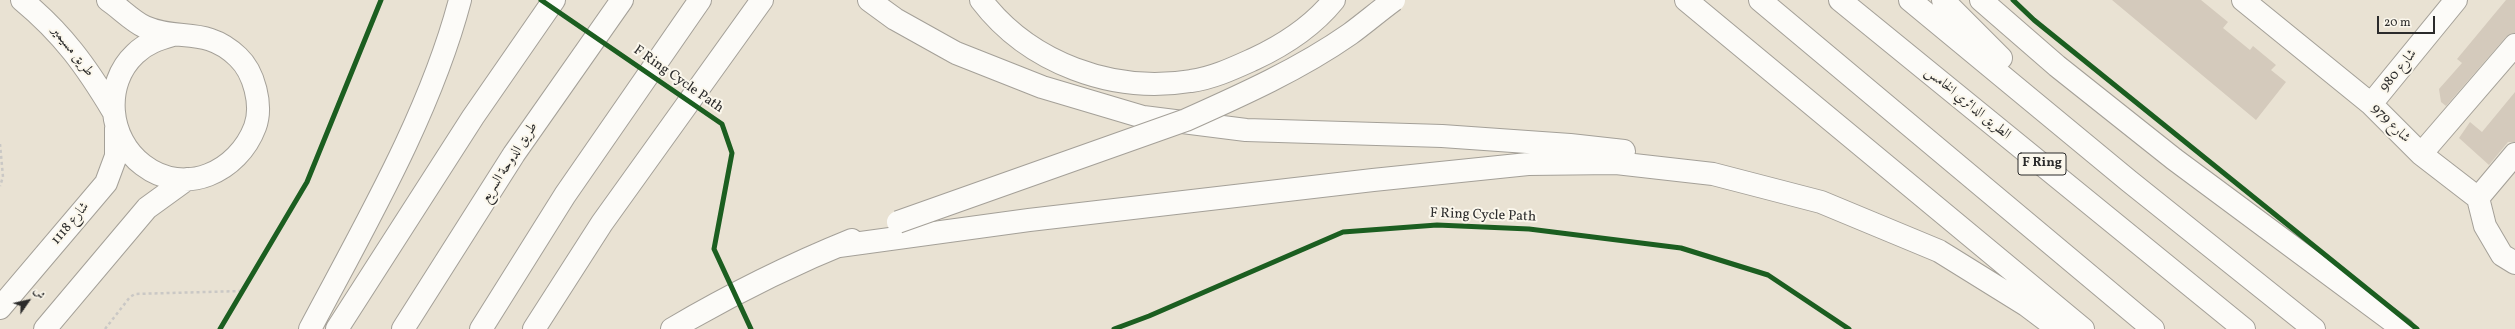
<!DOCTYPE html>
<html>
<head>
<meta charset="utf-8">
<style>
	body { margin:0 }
	#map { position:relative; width:2515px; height:329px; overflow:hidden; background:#e9e2d3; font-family:Vollkorn,Amiri,serif }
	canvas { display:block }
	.north { position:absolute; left:8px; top:281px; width:40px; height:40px; -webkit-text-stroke:3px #fbf7ec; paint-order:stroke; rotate:56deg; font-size:11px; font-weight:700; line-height:16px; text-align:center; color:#2b2b2b }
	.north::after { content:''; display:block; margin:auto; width:14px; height:18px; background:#2b2b2b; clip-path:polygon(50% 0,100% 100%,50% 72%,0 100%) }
	.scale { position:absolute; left:2377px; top:16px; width:58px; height:18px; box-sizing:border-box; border:2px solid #2b2b2b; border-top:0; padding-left:5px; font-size:12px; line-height:14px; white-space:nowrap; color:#2b2b2b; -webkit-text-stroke:3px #fbf7ec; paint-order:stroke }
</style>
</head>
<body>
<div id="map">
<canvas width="2515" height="329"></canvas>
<div class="north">ش</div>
<div class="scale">20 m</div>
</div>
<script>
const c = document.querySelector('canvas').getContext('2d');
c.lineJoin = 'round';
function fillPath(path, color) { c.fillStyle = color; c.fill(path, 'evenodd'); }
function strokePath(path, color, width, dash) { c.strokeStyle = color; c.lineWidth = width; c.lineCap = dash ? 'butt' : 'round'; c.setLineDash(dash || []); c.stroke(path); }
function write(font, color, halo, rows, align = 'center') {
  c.font = font + ' Vollkorn,Amiri,serif'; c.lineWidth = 4; c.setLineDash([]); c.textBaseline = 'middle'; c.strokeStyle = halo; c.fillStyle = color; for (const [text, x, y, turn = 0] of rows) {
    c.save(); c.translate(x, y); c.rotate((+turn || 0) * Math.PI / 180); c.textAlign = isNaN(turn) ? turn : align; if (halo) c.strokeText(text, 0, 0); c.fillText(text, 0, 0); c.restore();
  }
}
fillPath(new Path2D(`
	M2112,0H2201L2228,22L2223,28L2250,50L2253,46L2276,65L2271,70L2286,82L2256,120Z
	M2506,0H2515V33L2506,37L2446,106L2441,102L2439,89L2462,63L2457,59Z
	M2515,92V142H2508L2489,165L2459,138L2470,122L2482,132Z`), '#d4cabc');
const minor = new Path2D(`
	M22,0C63,34 86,66 113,111
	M108,0C120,8 132,21 145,27C179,42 206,26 238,57C254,72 263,105 255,127C238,172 185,197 143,165C108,139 103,84 135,54C146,43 159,39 173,35
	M2243,0L2371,104L2421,154L2478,198L2485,226L2502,255L2515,263
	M2371,104L2456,0
	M2421,154L2515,45
	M2478,198L2515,154
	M0,308L106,183L116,156V129
	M45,329L147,208L187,179`);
const highway = new Path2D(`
	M869,0L895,19L956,53L1042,87L1143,117L1246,130L1442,136L1570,145L1624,151
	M981,0C1029,63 1113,94 1191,81C1213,78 1234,68 1254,59C1284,45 1313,26 1334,0
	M1686,0L2083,329
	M1760,0L2153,329
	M1840,0L2244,329
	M1910,0L2129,181L2314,329
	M1943,0L2001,58
	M1981,0L2057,66L2174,159L2403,329
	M839,246L1029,220L1373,180L1528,164L1616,163L1713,174L1821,202L1939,251L2026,305L2058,329
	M310,329C365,225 430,114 460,0
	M337,329L473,117L554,0
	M403,329L514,154L622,0
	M481,329L565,195L700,0
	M534,329L602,223L762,0
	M672,329C730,295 790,265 852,240`);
strokePath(minor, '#a4a098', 24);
strokePath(highway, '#a4a098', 24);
strokePath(new Path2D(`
	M0,144L3,177L0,186
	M105,329L130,297L135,294L243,291`), '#cac8c5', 2.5, [3, 3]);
strokePath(minor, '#fcfbf8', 22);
strokePath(highway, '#fcfbf8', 22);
const highwayBridge = new Path2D(`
	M898,222L1186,120C1242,95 1300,69 1350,34C1365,23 1379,11 1394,0`);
strokePath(highwayBridge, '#a4a098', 24, []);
strokePath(highwayBridge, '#fcfbf8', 22);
strokePath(new Path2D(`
	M541,0L722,124L732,153L714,249L751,329
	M2013,0L2034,20L2417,329
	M220,329L307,182L381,0
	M1114,329L1149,316L1343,232L1437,225L1529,229L1681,248L1768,275L1849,329`), '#1b5e20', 5);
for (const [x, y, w] of [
	[2042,164,48]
]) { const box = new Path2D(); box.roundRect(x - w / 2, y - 11, w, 22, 3); c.fillStyle = '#fbf7ec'; c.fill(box); strokePath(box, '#2b2b2b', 1); }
write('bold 13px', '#2b2b2b', null, [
	["F Ring",2042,164]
]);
write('14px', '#2b2b2b', '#fbf7ec', [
	["طريق مسيمير",72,52,52],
	["شارع 980",2399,71,-51],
	["F Ring Cycle Path",678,80,35],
	["الطريق الدائري الخامس",1967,104,39],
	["شارع 979",2390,124,45],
	["طريق الدوحة السريع",510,163,-57],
	["F Ring Cycle Path",1483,216,2],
	["شارع 1118",71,224,-50]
]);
</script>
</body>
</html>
